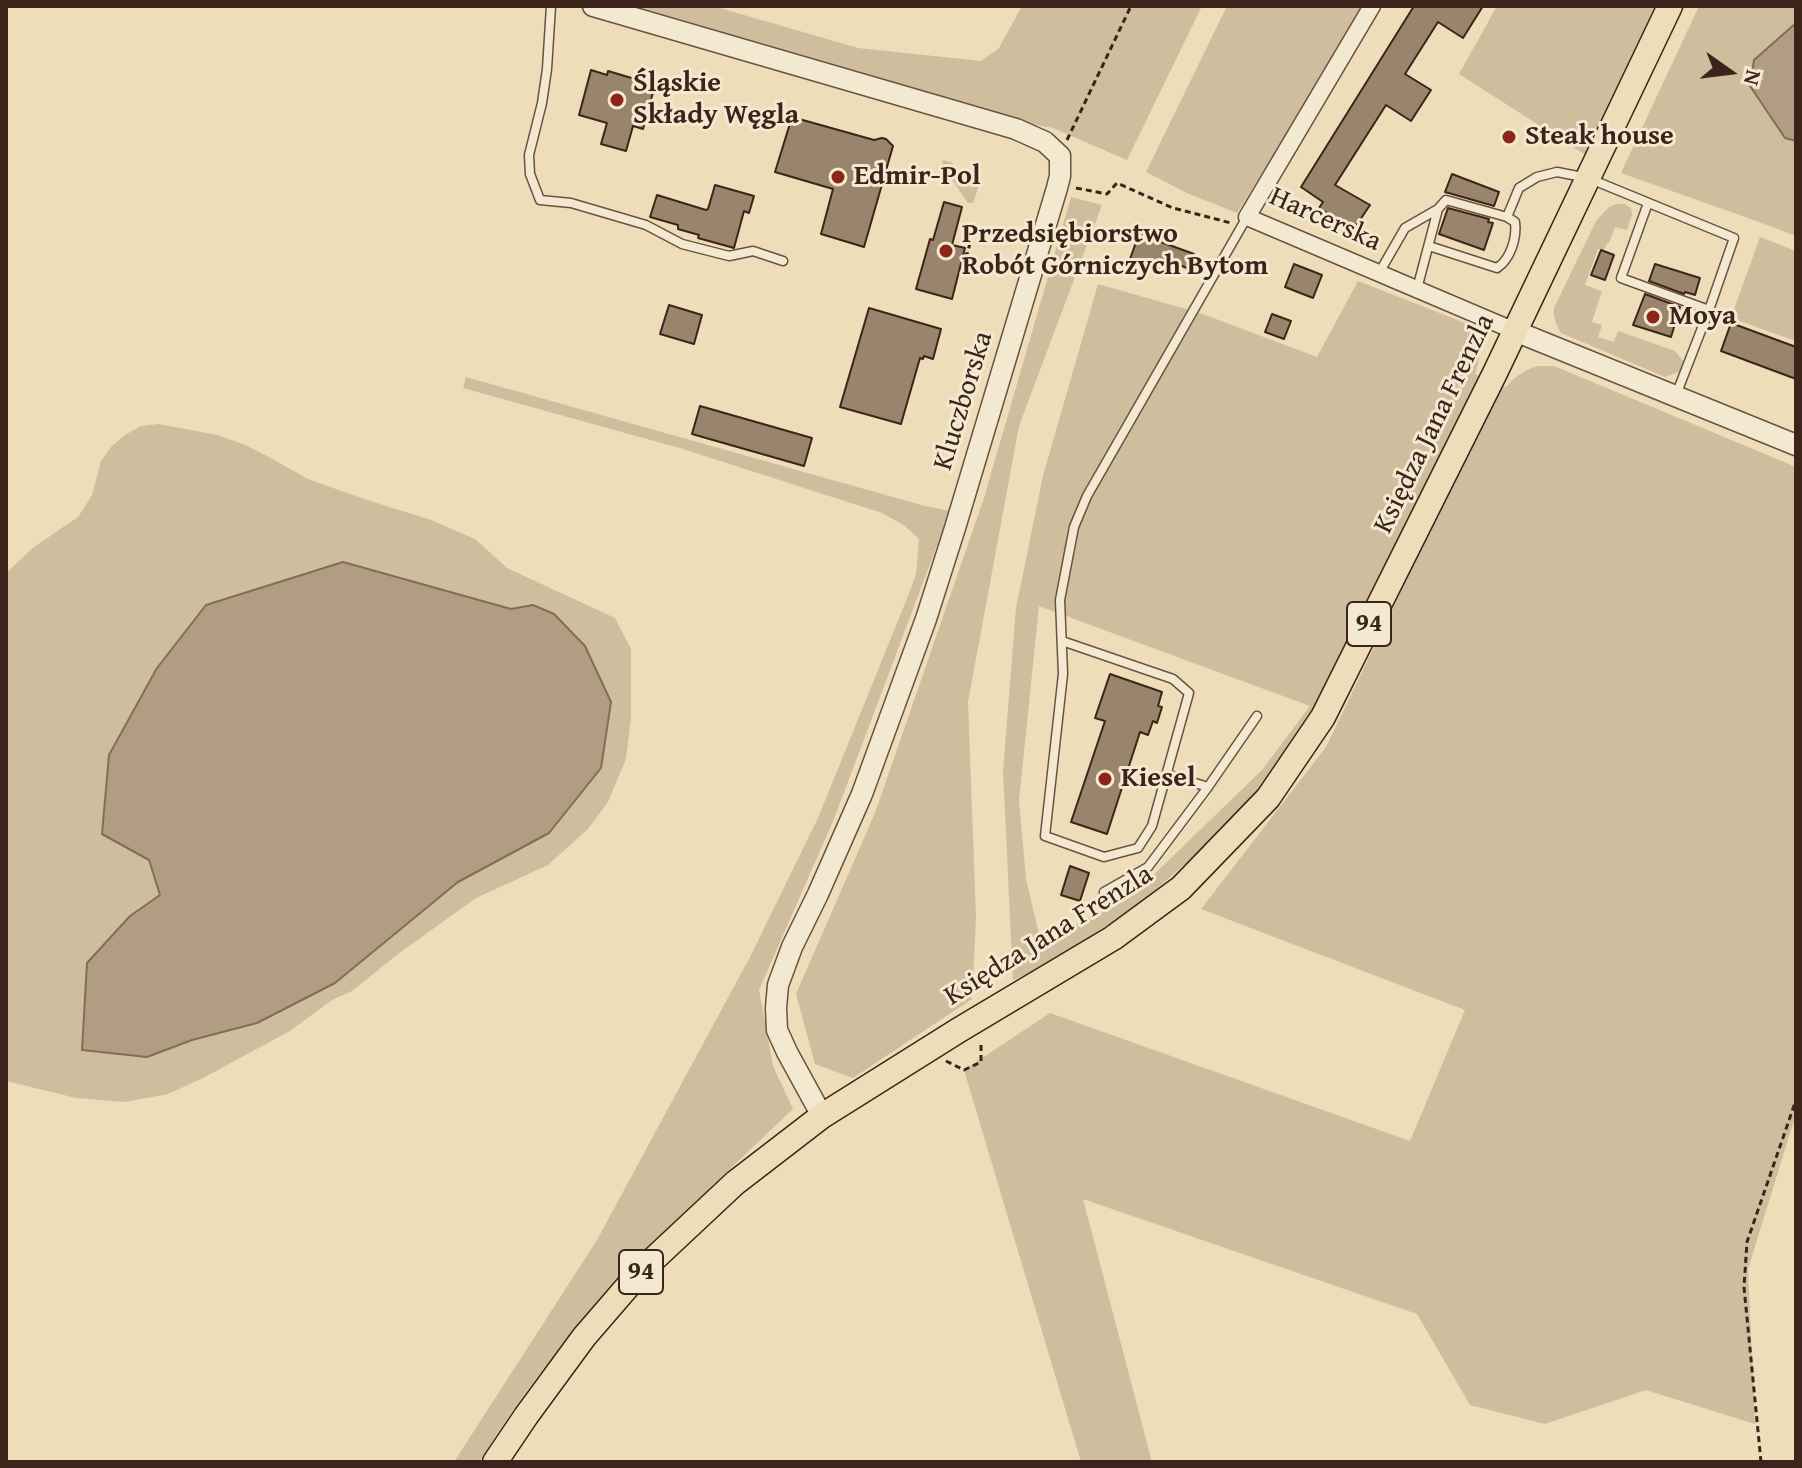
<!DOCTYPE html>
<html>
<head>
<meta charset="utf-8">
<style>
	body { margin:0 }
	#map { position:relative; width:1802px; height:1468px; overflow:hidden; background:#edddb8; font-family:"Gentium Book Plus",serif }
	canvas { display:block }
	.frame { position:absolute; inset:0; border:8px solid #3d241a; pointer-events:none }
	.north { position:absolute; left:1690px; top:32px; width:80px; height:80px; -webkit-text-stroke:6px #f3e9d1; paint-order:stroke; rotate:104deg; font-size:22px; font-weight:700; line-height:32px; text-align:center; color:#3d241a }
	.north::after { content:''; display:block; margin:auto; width:28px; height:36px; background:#3d241a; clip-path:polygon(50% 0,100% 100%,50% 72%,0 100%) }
</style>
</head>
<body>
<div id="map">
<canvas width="1802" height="1468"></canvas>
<div class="frame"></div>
<div class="north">N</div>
</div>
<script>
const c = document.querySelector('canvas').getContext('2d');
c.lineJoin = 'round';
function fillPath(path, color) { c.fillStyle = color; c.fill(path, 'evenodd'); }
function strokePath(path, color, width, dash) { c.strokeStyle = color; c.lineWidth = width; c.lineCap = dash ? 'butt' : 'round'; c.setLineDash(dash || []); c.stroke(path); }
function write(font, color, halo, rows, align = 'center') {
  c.font = font + ' "Gentium Book Plus",serif'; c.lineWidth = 6; c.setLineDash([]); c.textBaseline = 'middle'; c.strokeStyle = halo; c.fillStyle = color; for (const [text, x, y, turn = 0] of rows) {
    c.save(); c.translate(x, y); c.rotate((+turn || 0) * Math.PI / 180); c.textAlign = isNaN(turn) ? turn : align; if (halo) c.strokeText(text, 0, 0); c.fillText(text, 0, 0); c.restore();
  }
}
fillPath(new Path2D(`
	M623,6H713L858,48L981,61L999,48L1022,6H1202L1127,160L1053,128L1017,121Z
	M1227,6H1364L1325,74L1237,213L1187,193L1146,172Z
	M1497,6H1655L1587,156L1459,74Z
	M1699,6H1796V23L1754,60L1785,138L1796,141V236L1762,223L1621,173Z
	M943,160L953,163L950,176L979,185L973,203H968L942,165Z
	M1071,197L1102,205L1019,426L968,702L976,917L972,999L853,1078L815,1064L796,994L875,813L984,498Z
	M1616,204H1625L1631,208L1632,215L1627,230L1615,227L1609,243H1607L1604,250L1598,249L1585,285L1602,291L1592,322L1602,325L1598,337L1614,342L1618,331L1675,351L1684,362L1685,367L1682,371L1665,377L1561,333C1556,324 1553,318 1554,308L1596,221L1609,207Z
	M1760,237L1796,251V341L1731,318Z
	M1358,281L1473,326C1483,342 1481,356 1475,374L1481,377L1315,709L1270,780L1215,838L1145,899L1047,966L1013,980L1003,771L1016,608L1043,476L1098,284L1200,313L1317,357ZM1039,606L1310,706L1262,770L1140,888L1041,943L1026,879L1019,801Z
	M1538,366H1554L1796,467V1114L1748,1269L1755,1424L1646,1390L1545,1424L1470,1405L1417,1314L1083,1199L1152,1462H1081L964,1070L1050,1013L1410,1141L1465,1010L1201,909L1326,747L1500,385L1506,387C1515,376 1525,370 1538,366Z
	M466,377L925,506L950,511L834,819L759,990L773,1066L793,1109C679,1217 561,1327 479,1462H454L597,1240L750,957L818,818L910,591L916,574L919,539L905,526L882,513L683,449L463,388Z
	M159,424L217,435L243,444L267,456L308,479L364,499L431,520L475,539L507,568L615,618L631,649V718L626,759L608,802L588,829L548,865L476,898L398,954L352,991L332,1000L290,1031L203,1078L168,1094L125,1102L76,1098L6,1081V573L34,547L78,517L92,495L101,461L111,447L125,435L141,426ZM343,562L511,609L533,605L549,833L458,882L335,983L147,1057L130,916L160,896L149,860L157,668L206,605Z`), '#cfbe9d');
const water = new Path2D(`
	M1796,23V141L1785,138L1750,86L1754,60Z
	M343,562L511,609L533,605L554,614L585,646L611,702L601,768L549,833L458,882L335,983L257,1023L192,1040L147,1057L82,1050L87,963L130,916L160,895L149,860L102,834L109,755L157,668L206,605Z`);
fillPath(water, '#b19e82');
strokePath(water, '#836d58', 2);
const building = new Path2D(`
	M1414,6H1483L1463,38L1438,22L1405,74L1431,90L1411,121L1386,105L1335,185L1370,205L1354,229L1319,208L1323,202L1301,187Z
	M591,70L607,75L608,71L655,85L643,129L633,126L626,151L601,144L607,123L579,115Z
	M792,117L874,140L882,138L886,139L893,146L864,247L821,234L833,189L775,172Z
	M1452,174L1499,192L1494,206L1445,192Z
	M715,185L754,196L749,213L744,211L734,248L698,238L699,235L678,229V225L650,217L657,195L706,210L708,209Z
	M944,202L962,207L952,245L965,248L952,299L916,289L930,239L933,240Z
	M1448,208L1489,219L1488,222L1493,223L1484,250L1439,234Z
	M1139,234L1194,254L1189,269L1163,258L1158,270L1130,259Z
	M1601,250L1614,255L1605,280L1591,275Z
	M1294,264L1322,275L1313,298L1285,287Z
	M1655,264L1700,278L1695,295L1685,292L1684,294L1649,281Z
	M1645,294L1680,307L1671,337L1633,325Z
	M669,305L702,315L694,344L660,334Z
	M869,308L941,329L933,359L924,356L923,359L920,358L901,424L840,407Z
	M1272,314L1291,321L1284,339L1265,332Z
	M1731,323L1796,347V379L1721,351Z
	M700,406L812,438L804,466L692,434Z
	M1110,674L1162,692L1158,706L1162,707L1157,723L1153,721L1148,735L1140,732L1107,834L1071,822L1105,721L1095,718Z
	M1070,866L1089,873L1080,901L1061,895Z`);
fillPath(building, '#99846c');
strokePath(building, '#3d241a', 2);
const service = new Path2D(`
	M551,6L547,69L542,103L529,155L530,174L540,200L571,203L646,225L682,244L729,256L753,251L783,261
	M1648,203L1621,278L1709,310
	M1429,246L1497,268C1511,259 1517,237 1515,222L1507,217
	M1379,273L1405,228L1438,209
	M1417,289L1438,209L1446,200L1507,217L1519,188L1537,177L1557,172L1588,178L1734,238L1709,310L1676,395
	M1062,641L1173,679L1189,693L1152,826L1138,848L1104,857L1045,836L1063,674L1060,600L1074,527L1087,496L1247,217
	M1166,774L1208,787
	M1104,892L1148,867L1208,787L1257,716`);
const minor = new Path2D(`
	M1372,6L1247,217L1515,331`);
const tertiary = new Path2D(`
	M593,6L1016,129L1045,142L1060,156V176L1057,188L955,528L926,619L862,794L818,894L792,947L778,985L776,1008L777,1030L787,1052L822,1116
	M1515,331L1796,445`);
const primary = new Path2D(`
	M495,1462L526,1416L584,1337L641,1271L735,1183L822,1116L959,1030L1113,938L1181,888L1268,798L1323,717L1494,375L1670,6`);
strokePath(service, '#695242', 11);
strokePath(minor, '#695242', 19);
strokePath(tertiary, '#695242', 23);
strokePath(primary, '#3d241a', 27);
strokePath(new Path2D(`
	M1067,140L1131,6
	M1076,188L1107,194L1117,183L1173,208L1231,223
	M964,254L967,255L970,243
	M946,1061L964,1070L981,1062V1041
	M1761,1462L1744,1287L1747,1242L1796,1100`), '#3d241a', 3, [6, 4]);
strokePath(service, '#f3e9d1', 8);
strokePath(minor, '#f3e9d1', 16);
strokePath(tertiary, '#f3e9d1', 20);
strokePath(primary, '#edddb8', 24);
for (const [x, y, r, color] of [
	[617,100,8,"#8f2418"],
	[1509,137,8,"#8f2418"],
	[838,177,8,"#8f2418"],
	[946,251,8,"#8f2418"],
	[1653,317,8,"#8f2418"],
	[1105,779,8,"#8f2418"]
]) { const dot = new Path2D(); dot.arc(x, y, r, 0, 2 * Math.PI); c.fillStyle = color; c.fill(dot); strokePath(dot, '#f3e9d1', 3); }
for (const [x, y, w] of [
	[1369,624,44],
	[641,1272,44]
]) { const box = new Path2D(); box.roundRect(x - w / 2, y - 22, w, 44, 6); c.fillStyle = '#f3e9d1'; c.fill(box); strokePath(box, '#3d241a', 2); }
write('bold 26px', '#3d241a', null, [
	["94",1369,624],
	["94",641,1272]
]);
write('bold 28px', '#3d241a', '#f3e9d1', [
	["Śląskie",633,84],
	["Składy Węgla",633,116],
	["Steak house",1525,137],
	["Edmir-Pol",854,177],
	["Przedsiębiorstwo",962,235],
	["Robót Górniczych Bytom",962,267],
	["Moya",1669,317],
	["Kiesel",1121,779]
], 'left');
write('28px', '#3d241a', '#f3e9d1', [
	["Harcerska",1325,220,24],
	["Kluczborska",964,401,-73],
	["Księdza Jana Frenzla",1435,424,-64],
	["Księdza Jana Frenzla",1049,936,-32]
]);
</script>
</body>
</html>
